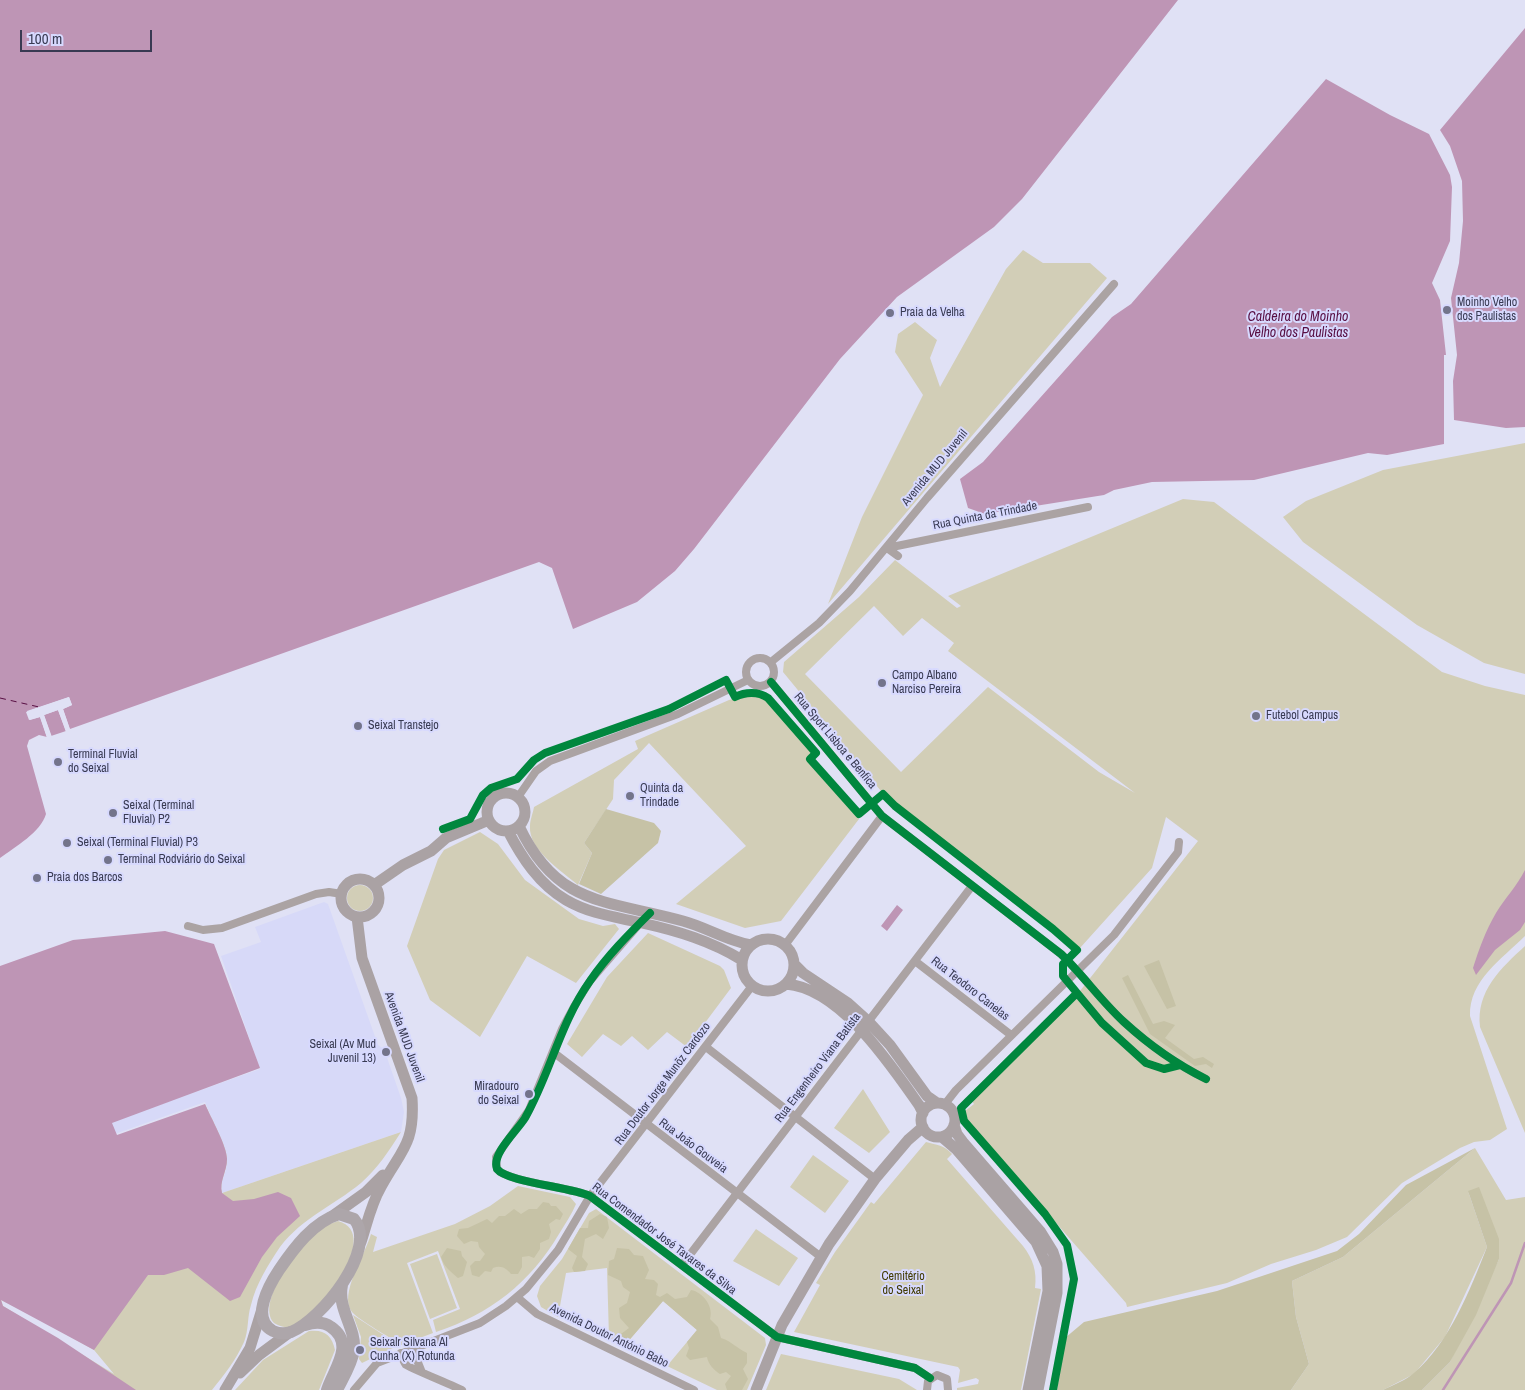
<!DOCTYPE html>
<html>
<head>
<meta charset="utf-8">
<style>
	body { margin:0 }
	#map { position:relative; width:1525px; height:1390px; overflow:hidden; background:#e0e1f5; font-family:"Archivo Narrow",sans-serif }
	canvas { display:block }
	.scale { position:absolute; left:20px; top:30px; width:132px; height:22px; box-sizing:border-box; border:2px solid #383a52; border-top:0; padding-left:6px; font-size:15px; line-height:18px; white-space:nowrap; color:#383a52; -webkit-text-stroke:4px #d7d9fe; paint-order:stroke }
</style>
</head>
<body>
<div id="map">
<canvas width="1525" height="1390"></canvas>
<div class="scale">100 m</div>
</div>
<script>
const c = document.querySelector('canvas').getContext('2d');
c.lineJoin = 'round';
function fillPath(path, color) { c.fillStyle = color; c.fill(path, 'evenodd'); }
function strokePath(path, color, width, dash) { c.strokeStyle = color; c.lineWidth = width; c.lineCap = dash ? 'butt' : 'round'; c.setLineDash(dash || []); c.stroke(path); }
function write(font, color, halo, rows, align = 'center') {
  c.font = font + ' "Archivo Narrow",sans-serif'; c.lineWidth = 4; c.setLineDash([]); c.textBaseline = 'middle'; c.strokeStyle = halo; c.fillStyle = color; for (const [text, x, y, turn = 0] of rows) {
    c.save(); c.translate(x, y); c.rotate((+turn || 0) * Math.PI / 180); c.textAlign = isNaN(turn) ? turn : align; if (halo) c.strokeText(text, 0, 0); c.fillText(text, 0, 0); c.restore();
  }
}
fillPath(new Path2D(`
	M324,902L328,904L378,1045L384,1049L401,1098L404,1112L401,1132L222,1193L220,1185L226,1170L227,1157L205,1102L115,1134L111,1122L260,1069L221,956L261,942L255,927Z`), '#d7d9f8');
fillPath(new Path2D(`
	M1023,250L1043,263H1090L1107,278L828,604L862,517L923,395L895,352L898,334L915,322L937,340L930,358L940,387L1006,269Z
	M1525,443V674L1484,663L1417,625L1303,542L1283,517L1306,501L1383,470Z
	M1183,499L1214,502L1442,672L1485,686L1525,695V936C1502,959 1469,980 1470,1016L1507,1129L1490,1140L1474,1142L1460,1148L1402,1183L1347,1237L1316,1250L1271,1264L1227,1283L1127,1307L1126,1303L967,1121L965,1111L974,1104L971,1100L1076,996L1198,841L1166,817L1152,868L1080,948L897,805L881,791L783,672L784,662L859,597L895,560L957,608L961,606L948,596ZM874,606L903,636L922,618L954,643L948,651L1135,793L1099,772L988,687L901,772L805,674Z
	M748,694L766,699L813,753L807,758L859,819L781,921L745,928L676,904L746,846L649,743L614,780L613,799L584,843L592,853L578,885C562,871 528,850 530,826C530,820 533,813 534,807L638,749L635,741L729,700Z
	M480,832L498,844L525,880L579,919L603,926L615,924L619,929L576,983L527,956L480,1037L430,1000L407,946L438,859L444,850Z
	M347 898a13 13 0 1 1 26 0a13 13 0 1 1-26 0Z
	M648,933L720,966L724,970L731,988L687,1047L667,1032L648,1050L632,1036L621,1046L603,1034L582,1057L567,1044L607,977Z
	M1525,946V1133L1480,1027C1476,991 1501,968 1525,946Z
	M863,1089L890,1132L869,1153L834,1128Z
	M205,1104C211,1118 227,1146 227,1159C227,1172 219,1181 222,1193L401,1132C389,1151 377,1169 361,1183C333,1206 303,1217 280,1247C268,1265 256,1284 251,1305C247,1317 249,1330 244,1342C236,1360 224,1375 212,1390H0L4,1371L0,1288ZM1,1300L30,1314L94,1350L114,1374L3,1306Z
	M926,1142C937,1145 944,1145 952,1154L947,1159L1023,1246C1033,1259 1037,1271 1035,1288L1041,1289L1021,1390H957V1388L978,1384L979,1380L976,1378L958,1383L960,1370L958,1367L794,1332L820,1285L816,1283L835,1252L871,1202L874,1204Z
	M1475,1148L1506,1200L1525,1197V1390H1422L1450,1362L1499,1259L1468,1191L1487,1247L1445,1337L1414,1374L1383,1390H1291L1309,1364L1296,1317L1292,1281L1343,1257Z
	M813,1155L849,1181L825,1213L790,1187Z
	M518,1186L570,1197L576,1204C572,1214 565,1224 559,1234C530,1283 490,1314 436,1332L433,1320L460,1309L438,1251L407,1263L433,1333L401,1345C390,1337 360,1321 352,1312C338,1295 366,1253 371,1234L377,1237L373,1252L455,1224L490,1206Z
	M596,1209L765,1338L766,1345L747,1390H717L667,1366L697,1330L663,1301L625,1345L609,1338L607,1268L566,1273L558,1317L541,1307L537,1296L540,1286L562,1259L589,1213Z
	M338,1221C385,1234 314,1322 289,1327C283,1328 278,1325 274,1323C254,1301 304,1239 324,1226C328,1224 334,1223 338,1221Z
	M756,1229L798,1258L779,1286L733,1261Z
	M437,1254L457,1308L430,1319L410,1264Z
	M353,1315L399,1345L362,1363L359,1359L361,1337Z
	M309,1331C324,1329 332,1335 335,1350L319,1390H235L263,1360Z
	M781,1354L899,1379L917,1390H766Z`), '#d2ceb7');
fillPath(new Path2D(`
	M606,809L654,823L661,831L658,843L601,894L579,884L592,853L584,843Z
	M1159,960L1176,1006L1167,1009L1144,966Z
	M1128,975L1153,1024L1164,1021L1175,1025L1165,1038L1194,1059L1203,1057L1214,1064L1212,1068L1206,1064L1195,1066L1150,1034L1122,978Z
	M1475,1148L1343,1257L1292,1281L1296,1317L1309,1364L1291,1390H1057L1065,1338L1084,1322L1217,1291L1337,1251L1359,1234L1406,1185Z
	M1479,1187L1499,1239V1259L1476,1315L1450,1362L1422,1390H1383C1393,1385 1406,1380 1414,1373C1450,1342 1470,1290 1487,1247L1468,1191Z
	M543,1202L549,1203L551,1206H556L563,1214L560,1220L556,1219L549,1224L551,1232L549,1239L540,1243V1249L534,1258L529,1256L522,1257V1267L518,1274H511C506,1268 501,1265 493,1268L491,1272L485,1271L479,1277L472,1275L470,1266L475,1261H480L485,1254L479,1247L478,1242L471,1241L464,1244L457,1236L459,1229L468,1228L487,1219L492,1223L499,1216H505L514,1209L521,1214L529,1209H537Z
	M600,1214L607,1217L609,1228L603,1239L596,1234L585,1239L582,1257L588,1264L585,1271L574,1272L572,1268L577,1256L568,1249L580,1228H588L589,1221Z
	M447,1248L461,1251L462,1256L467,1262L463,1276L458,1278C451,1272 444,1267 441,1257Z
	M617,1248L629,1249L634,1255L643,1256L649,1270L645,1279L654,1280L658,1284L656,1295L660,1297L667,1293L675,1299L687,1297L691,1290C703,1292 714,1307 710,1319L718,1327L721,1338C733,1342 736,1348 747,1353V1363L743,1369L748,1379L742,1390H727L725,1384L731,1376L726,1372L720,1374C714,1370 708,1364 707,1357L690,1360L686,1356L689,1348L687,1342L697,1330L663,1301L625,1345L618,1342L621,1334L629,1328L620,1318L619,1308L627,1303L630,1292L623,1287L621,1281L608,1275L609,1261L614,1259Z`), '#c6c2a6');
fillPath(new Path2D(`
	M0,0H1178L1022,199L994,227L897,297L840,359L694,549L675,571L637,602L573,629L552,568L539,562L70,729L63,709L72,705L69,697L27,711L30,720L40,717L47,737L39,735L29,740L27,746L46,814C41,832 15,847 0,858Z
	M1525,28V427L1506,428L1454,420L1453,381L1457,355L1451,298L1459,263L1463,221L1462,181L1450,146L1440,130Z
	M1326,79L1390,115L1429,134L1450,175L1452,187L1450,241L1432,283L1440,300L1446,355H1444V444L1387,455L1368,453L1254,480L1152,482L1114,490L1104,495L985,514L968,508L960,479L983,462L1112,317L1131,304Z
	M58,710L66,731L51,736L44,715Z
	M1525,870V922L1520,930L1495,950L1476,975L1473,968C1479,949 1486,930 1496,913C1505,898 1517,886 1525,870Z
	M897,905L903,910L887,931L881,926Z
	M165,931L214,944L260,1068L112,1123L117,1135L205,1104C211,1118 227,1146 227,1159C227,1172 219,1181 222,1193L233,1201L254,1199L278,1192L291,1198L300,1216L277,1237L262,1257L240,1297L230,1301L188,1268L164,1275H148L94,1350L1,1300L3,1306L58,1338L136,1390H0V966L73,940Z`), '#be95b5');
fillPath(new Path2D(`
	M69,697L72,705L63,709L70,730L66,732L58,710L44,715L52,737L47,738L40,717L29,720L26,712ZM68,700L69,704L60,709L31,717L30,713Z`), '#e0e1f5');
strokePath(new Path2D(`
	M1443,1390L1511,1283L1525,1243`), '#be95b5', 2.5);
strokePath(new Path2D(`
	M0,698L39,707`), '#580f43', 1, [6, 5]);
strokePath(new Path2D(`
	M887,548L1088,507
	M887,548L898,556
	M746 672a14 14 0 1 1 28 0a14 14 0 1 1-28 0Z
	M771,662L819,623L850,591L927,498L1114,284
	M771,682L882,816L1061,954C1083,975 1101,1001 1124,1022C1148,1044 1176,1064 1206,1079
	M518,797L536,771L550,761L678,714L748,680
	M642,921L590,981L575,1005L562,1029L529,1110L496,1157L497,1169C507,1182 570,1187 590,1196L777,1337L915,1368L930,1378
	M188,926L203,930L222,928L316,894L329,892L342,894
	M785,945L882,816
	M915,961L1011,1035
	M706,1047L875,1179
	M553,1052L821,1257
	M945,1104L956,1090L1114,935L1178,852L1179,842
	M682,1265L972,886
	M517,1297L537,1314L694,1390
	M417,1348V1360L421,1370
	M401,1353C402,1357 403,1361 406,1365C408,1367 454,1386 462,1390
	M354,1390L377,1363L480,1323L506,1306L526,1289L558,1250L590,1196L752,986
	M927,1390L928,1381L937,1375L947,1379L948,1390`), '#aba3a3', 8);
strokePath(new Path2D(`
	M487 812a19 19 0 1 1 38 0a19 19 0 1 1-38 0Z
	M519,826C557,907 608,900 683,921C706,927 727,941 751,945
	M508,831C522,858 539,884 566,900C590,914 616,917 642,923C678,931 711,941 742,960
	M341 898a19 19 0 1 1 38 0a19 19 0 1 1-38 0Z
	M374,885L403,865L431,851L446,838L489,820
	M357,917L362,958L412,1098C415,1145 401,1150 381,1187C371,1204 367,1224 361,1242
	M742 965a26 26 0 1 1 52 0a26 26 0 1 1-52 0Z
	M794,964L803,973L848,1003L868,1021L890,1045L927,1096L937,1103
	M786,984C840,988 890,1064 919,1105L923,1113
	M921 1120a17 17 0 1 1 34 0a17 17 0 1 1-34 0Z
	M954,1125L957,1134L963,1142L1040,1231L1053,1252L1057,1264V1293L1038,1390
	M942,1137L956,1149L1036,1242L1047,1266L1048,1291L1028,1390
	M331,1217L366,1192L383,1175
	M240,1373L259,1355L290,1332
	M225,1390L250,1348L262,1309
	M756,1390L782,1325L829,1244L875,1179L908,1140L923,1127`), '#aaa2a4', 11);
strokePath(new Path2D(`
	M339,1214L354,1219C379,1249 321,1320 291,1332C285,1334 279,1334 273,1331C250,1319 269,1285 279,1270C294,1248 313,1222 339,1214Z
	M305,1325C314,1322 323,1321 331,1327C356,1344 333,1370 327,1390
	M337,1390C343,1378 352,1364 354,1350C356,1327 337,1309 342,1285`), '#ada6aa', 12);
strokePath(new Path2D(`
	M771,682L882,816L1061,954C1083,975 1101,1001 1124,1022C1148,1044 1176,1064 1206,1079
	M443,829L470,819L483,795L491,788L517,779L534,760L545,753L669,709L726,680L735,697C745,692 758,691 768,698L816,753L810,759L859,814L883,794L895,806L1053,929L1077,950L1063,964V976L1077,993L1102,1023L1146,1063L1164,1069L1180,1065
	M650,913C629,934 607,956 590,981C560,1023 550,1074 525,1118C517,1131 491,1154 497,1169C507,1182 570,1187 590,1196L777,1337L915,1368L930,1378
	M1053,1390L1074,1279L1067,1245L1045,1214L964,1121L961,1108L1077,993`), '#00873e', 8);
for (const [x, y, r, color] of [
	[1447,310,5,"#73748b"],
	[890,313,5,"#73748b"],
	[882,683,5,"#73748b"],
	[1256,716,5,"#73748b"],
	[358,726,5,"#73748b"],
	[58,762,5,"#73748b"],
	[630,796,5,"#73748b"],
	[113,813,5,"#73748b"],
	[67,843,5,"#73748b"],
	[108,860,5,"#73748b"],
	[37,878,5,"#73748b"],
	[386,1052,5,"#73748b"],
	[529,1094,5,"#73748b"],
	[360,1350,5,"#73748b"]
]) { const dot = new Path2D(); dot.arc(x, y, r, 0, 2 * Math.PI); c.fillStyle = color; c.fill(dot); strokePath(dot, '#d7d9fe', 2); }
write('12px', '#383a52', '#d7d9fe', [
	["Moinho Velho",1457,303],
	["dos Paulistas",1457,317],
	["Praia da Velha",900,313],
	["Campo Albano",892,676],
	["Narciso Pereira",892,690],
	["Futebol Campus",1266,716],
	["Seixal Transtejo",368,726],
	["Terminal Fluvial",68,755],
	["do Seixal",68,769],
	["Quinta da",640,789],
	["Trindade",640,803],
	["Seixal (Terminal",123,806],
	["Fluvial) P2",123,820],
	["Seixal (Terminal Fluvial) P3",77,843],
	["Terminal Rodviário do Seixal",118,860],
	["Praia dos Barcos",47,878],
	["Seixal (Av Mud",376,1045,"right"],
	["Juvenil 13)",376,1059,"right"],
	["Miradouro",519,1087,"right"],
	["do Seixal",519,1101,"right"],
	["Seixalr Silvana Al",370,1343],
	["Cunha (X) Rotunda",370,1357]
], 'left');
write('12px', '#383a52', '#d7d9fe', [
	["Avenida MUD Juvenil",935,468,-50],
	["Rua Quinta da Trindade",985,516,-11],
	["Rua Sport Lisboa e Benfica",835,741,50],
	["Rua Teodoro Canelas",970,989,38],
	["Avenida MUD Juvenil",404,1037,70],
	["Rua Engenheiro Viana Batista",818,1068,-53],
	["Rua Doutor Jorge Munõz Cardozo",663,1084,-53],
	["Rua João Gouveia",693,1146,37],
	["Rua Comendador José Tavares da Silva",664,1239,37],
	["Avenida Doutor António Babo",609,1336,26]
]);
write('12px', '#413b01', '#d7d9fe', [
	["Cemitério",903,1277],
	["do Seixal",903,1291]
]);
write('italic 14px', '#580f43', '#d7d9fe', [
	["Caldeira do Moinho",1298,317],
	["Velho dos Paulistas",1298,333]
]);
</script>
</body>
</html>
